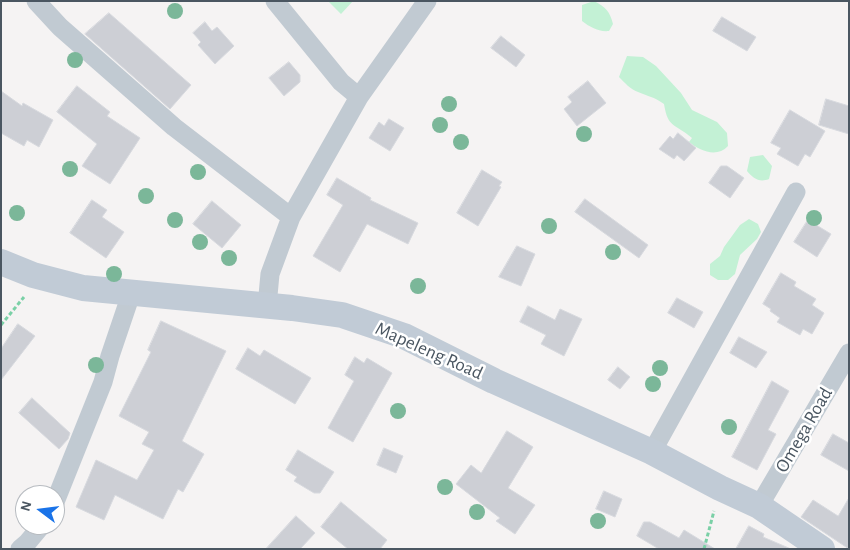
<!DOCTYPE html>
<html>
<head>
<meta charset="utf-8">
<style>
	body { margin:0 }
	#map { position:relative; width:850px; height:550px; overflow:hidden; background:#f5f3f3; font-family:"Alegreya Sans",sans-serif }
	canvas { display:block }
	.frame { position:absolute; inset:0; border:2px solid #4a5661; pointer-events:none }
	.north { position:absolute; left:15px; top:485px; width:50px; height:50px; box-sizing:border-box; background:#fff; border:1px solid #b7bbc0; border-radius:50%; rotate:285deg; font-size:14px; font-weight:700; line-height:20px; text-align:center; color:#4a5661 }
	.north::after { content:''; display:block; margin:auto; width:18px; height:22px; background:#1a73e8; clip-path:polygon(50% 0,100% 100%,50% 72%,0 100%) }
</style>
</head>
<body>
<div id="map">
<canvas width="850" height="550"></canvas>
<div class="frame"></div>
<div class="north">N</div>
</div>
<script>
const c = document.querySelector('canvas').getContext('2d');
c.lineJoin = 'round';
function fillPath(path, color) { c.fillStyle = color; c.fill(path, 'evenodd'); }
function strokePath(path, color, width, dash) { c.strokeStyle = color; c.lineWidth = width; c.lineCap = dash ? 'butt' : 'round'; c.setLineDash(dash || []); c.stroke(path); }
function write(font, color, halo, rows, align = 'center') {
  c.font = font + ' "Alegreya Sans",sans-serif'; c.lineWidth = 5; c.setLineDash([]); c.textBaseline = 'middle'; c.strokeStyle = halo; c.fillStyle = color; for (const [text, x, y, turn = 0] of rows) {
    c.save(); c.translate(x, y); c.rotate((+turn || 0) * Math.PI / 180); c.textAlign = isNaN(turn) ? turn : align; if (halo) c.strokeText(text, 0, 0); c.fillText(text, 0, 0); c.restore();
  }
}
fillPath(new Path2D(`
	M328,1H353L341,14Z
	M594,1C606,7 610,12 613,24L609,31C598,32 590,27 582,21V5Z
	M627,56L643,57L656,66L681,93L692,110L717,122L727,133L728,146C717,158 700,151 689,142L692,138C675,123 668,129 664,104C653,96 649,97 638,92C630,89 625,83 619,77Z
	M763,155L772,166L769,179C759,183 753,178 747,171L750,157Z
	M749,219L758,224L761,232L757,239L740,255L735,274L728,280H718L710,275V264L720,256L724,247L740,225Z`), '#c3f1d5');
const building = new Path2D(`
	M109,13L191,85L170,109L85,34Z
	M722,17L756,37L747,51L713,31Z
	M205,22L212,31L217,27L234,46L215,64L198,45L201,42L193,33Z
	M501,36L525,55L516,67L491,48Z
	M289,62L300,75V82L284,96L269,78Z
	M588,81L606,103L577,126L564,109L572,102L568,97Z
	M77,86L110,112L107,116L140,138L110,184L82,166L97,144L57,112Z
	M1,91L22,106L23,103L53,120L39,147L27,140L24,146L1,133Z
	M826,99L849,106V134L819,125Z
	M790,110L825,131L810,157L805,154L798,166L777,154L781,148L771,143Z
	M389,119L404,128L390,151L369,138L379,122L384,126Z
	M678,133L696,148L684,161L677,155L674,159L659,149L670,136L673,139Z
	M721,166H727L744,178L730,198L709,183Z
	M482,170L502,182L499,186L501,187L478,226L457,213Z
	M337,178L371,198L370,200L418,223L408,244L367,224L340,272L313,256L343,205L327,195Z
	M585,199L648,245L639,258L575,212Z
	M92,200L107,210L102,217L124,232L106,258L70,233Z
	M212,201L241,225L222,248L193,224Z
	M808,220L831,234L817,257L794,242Z
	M517,246L535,254L521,286L499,277Z
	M781,273L796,282L794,286L816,299L812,305L824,313L812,334L803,329L800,335L777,322L780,318L770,311L771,309L763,304Z
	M677,298L703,312L694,328L668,313Z
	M528,306L555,320L560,309L582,319L564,356L541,344L546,335L520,322Z
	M161,321L226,351L182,441L204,454L183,492L178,489L163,519L115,495L104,520L76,507L96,460L137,480L154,450L142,444L149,432L119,416L151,352L148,350Z
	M18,324L35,336L1,380V349Z
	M739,337L767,352L756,368L730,353Z
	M248,348L260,356L264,350L311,378L295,404L236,369Z
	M355,357L364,363L367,358L392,373L353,442L328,428L354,381L345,375Z
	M618,367L630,377L620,389L608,380Z
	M772,381L789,391L768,430L776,434L757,470L732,457Z
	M32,398L70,433L68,439L59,449L19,413Z
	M507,431L533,447L508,488L535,505L515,534L496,521L500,518L456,484L471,465L481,473Z
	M833,434L849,443V471L821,455Z
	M384,448L403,456L396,473L377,465Z
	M298,450L334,472L320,493H314L294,481L297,477L286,470Z
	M604,491L622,499L615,517L596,509Z
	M849,498V549L801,517L813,500L838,516Z
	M341,502L387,540L380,549H348L321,527Z
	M296,516L315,533L300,549H266Z
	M644,522H650L679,538L684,530L715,549H659L637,536Z
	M749,526L764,534L763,537L791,549H736Z`);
fillPath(building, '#cdcfd5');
strokePath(building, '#d7d9de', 1);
strokePath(new Path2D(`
	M1,325L24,297
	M704,549L714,511`), '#7ad0a6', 3, [4, 2.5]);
strokePath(new Path2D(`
	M36,1L60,27L174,127L291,217
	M275,1L341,82L359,97
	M267,306L270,274L291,217L359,97L427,1
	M652,452L796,192
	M55,502L103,382L110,356L131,294
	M759,506L849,353
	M20,549L27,543L42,525`), '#c1cad2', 19);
strokePath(new Path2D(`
	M1,262L33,275L83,288L292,308L342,315L404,336L494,381L652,452L720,488L759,506L822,549`), '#c1cbd6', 26);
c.fillStyle = '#7bb799';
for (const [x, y] of [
	[175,11],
	[75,60],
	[449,104],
	[440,125],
	[584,134],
	[461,142],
	[70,169],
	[198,172],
	[146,196],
	[17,213],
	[814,218],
	[175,220],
	[549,226],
	[200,242],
	[613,252],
	[229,258],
	[114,274],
	[418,286],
	[96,365],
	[660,368],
	[653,384],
	[398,411],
	[729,427],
	[445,487],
	[477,512],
	[598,521]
]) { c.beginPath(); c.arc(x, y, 8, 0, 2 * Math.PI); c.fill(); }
write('19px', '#4a5661', '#fff', [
	["Mapeleng Road",429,351,24],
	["Omega Road",804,430,-60]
]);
</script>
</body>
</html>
